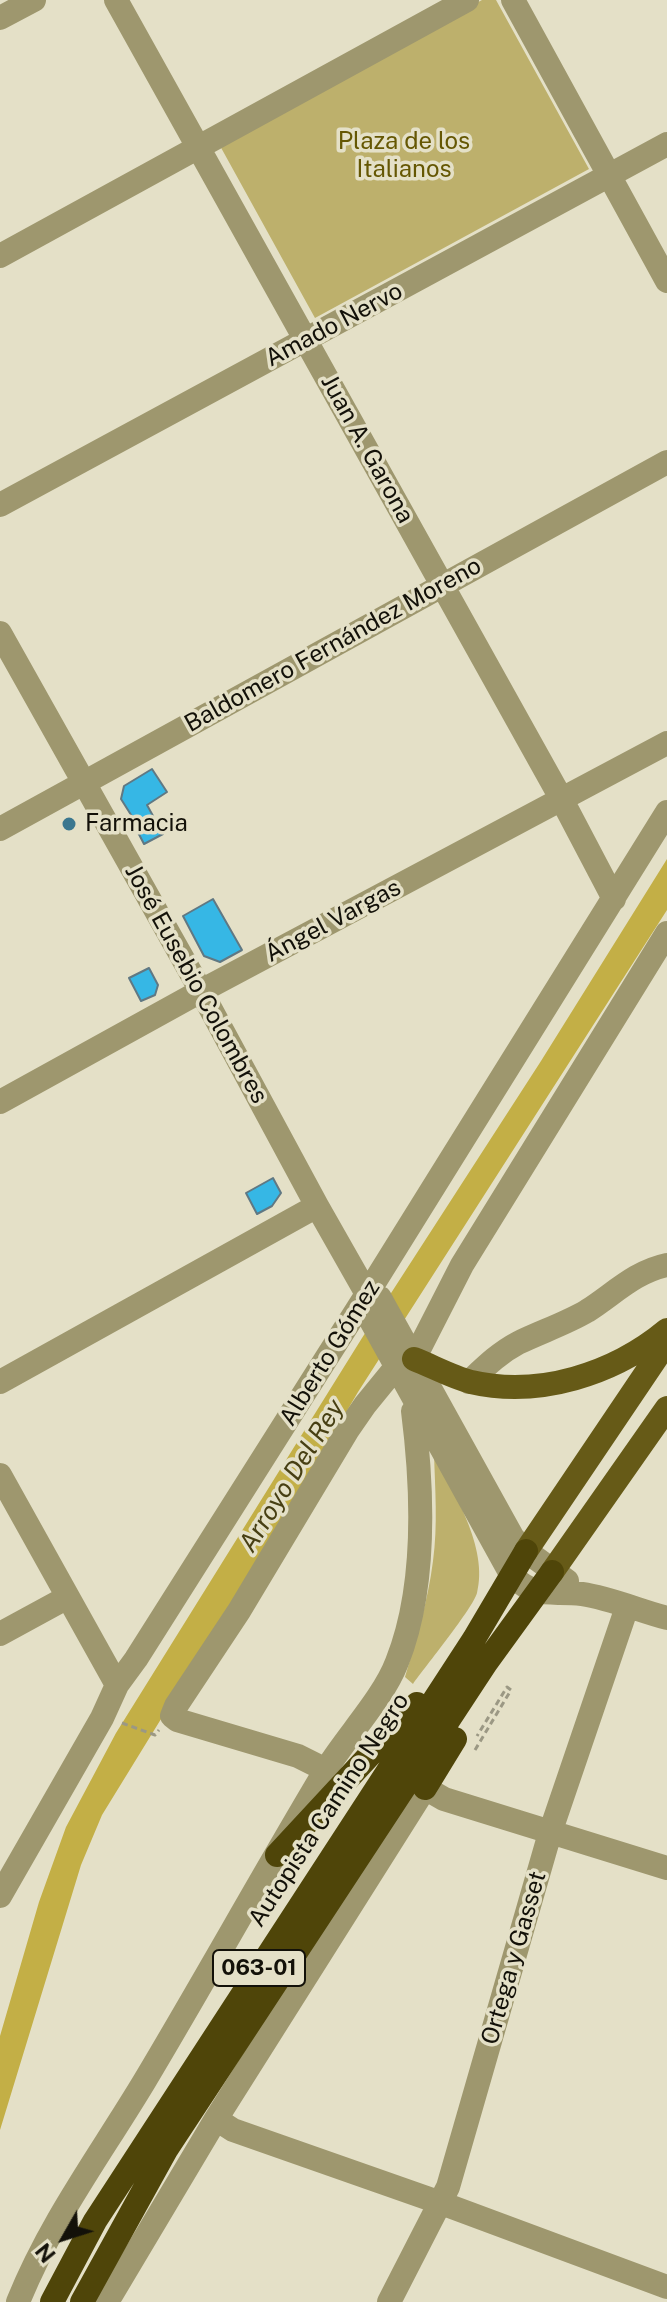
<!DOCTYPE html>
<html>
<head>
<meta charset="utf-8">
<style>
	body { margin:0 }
	#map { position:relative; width:667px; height:2302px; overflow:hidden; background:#e4e0c7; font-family:"Public Sans",sans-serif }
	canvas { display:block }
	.north { position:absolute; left:24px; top:2198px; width:80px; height:80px; -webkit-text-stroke:6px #e4e0c7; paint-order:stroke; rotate:231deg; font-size:22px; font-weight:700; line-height:32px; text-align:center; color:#131109 }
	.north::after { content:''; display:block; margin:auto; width:28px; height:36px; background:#131109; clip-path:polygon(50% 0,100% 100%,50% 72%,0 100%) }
</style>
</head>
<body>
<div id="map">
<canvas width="667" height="2302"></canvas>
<div class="north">N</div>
</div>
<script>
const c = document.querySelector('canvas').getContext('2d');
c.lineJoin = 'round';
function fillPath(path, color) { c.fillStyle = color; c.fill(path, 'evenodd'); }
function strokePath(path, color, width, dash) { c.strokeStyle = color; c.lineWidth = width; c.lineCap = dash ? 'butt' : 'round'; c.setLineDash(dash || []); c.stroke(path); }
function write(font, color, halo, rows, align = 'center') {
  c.font = font + ' "Public Sans",sans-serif'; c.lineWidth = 7; c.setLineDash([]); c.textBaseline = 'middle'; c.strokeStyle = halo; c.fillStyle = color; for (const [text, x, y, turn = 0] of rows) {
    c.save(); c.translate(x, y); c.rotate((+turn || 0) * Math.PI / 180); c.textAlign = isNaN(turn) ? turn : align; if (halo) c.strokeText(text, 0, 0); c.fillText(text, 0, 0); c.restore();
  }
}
fillPath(new Path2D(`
	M482,0H496L589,169L315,318L219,144Z
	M434,1453C453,1492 489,1548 477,1593C473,1608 425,1667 413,1684L405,1677C416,1639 428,1601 433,1561C438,1525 435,1489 434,1453Z`), '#bdb06c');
fillPath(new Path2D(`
	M667,859V910L358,1392L268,1545L102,1815L81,1865L0,2130V2036L39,1902L66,1827L116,1733L362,1338L541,1061Z`), '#c3af46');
const building = new Path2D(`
	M152,769L167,792L147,805L163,834L144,844L131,819L133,818L121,799L124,786Z
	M213,899L242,950L220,962L204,956L183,916Z
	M149,968L158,985L155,995L141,1001L129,978Z
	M273,1178L281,1193L272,1206L257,1214L246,1193Z`);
fillPath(building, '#36b7e5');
strokePath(building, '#607883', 2);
strokePath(new Path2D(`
	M122,1723L155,1735L159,1730
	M475,1750L511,1690L507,1687L477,1736`), '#9b9884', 3, [6, 4]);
strokePath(new Path2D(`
	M116,0L562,800L614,899
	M513,0L667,281
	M0,18L34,0
	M0,256L467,0
	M0,505L667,144
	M0,633L201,991L317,1206L367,1294L369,1317L512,1576C538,1600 551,1590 582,1594C610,1598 640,1611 667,1618
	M0,829L667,462
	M0,1102L201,991L667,743
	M367,1294L380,1298L513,1538L526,1551L567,1581
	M414,1359L462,1265L667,933
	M0,1382L317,1206
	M469,1382C485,1367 499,1353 518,1343C540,1332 565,1324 587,1311C614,1294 634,1272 667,1265
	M0,1475L117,1685
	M0,1634L66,1598
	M326,1770L298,1756L177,1720L172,1716L176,1706L239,1611L347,1431L365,1405L396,1367
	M0,1896L102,1718L117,1685L136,1659L367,1294L667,812
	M216,2119L233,2130L441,2203L667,2287
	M18,2302C50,2222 100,2155 144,2082C205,1980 263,1875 324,1773C344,1739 383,1699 397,1662C427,1587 423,1490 413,1411
	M107,2302L216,2119L425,1788L444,1799L667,1868
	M389,2302L448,2187L550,1833L627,1607`), '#9e976e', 24);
strokePath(new Path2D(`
	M414,1359C432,1366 452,1377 471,1382C539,1398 614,1374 667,1330
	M526,1551L667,1342
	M552,1572L667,1408`), '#665a17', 24);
strokePath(new Path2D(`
	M425,1788L455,1739
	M277,1855L417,1704
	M52,2302L95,2221L474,1639L526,1551
	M82,2302L166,2150L486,1663L552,1572`), '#4f4509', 24);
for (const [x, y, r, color] of [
	[69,824,8,"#3b778f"]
]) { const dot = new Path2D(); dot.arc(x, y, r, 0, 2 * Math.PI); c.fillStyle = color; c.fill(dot); strokePath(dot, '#e4e0c7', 3); }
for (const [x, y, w] of [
	[259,1968,92]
]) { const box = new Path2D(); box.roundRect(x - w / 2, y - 18, w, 36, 6); c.fillStyle = '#e4e0c7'; c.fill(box); strokePath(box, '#131109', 2); }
write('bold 22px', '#131109', null, [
	["063-01",259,1968]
]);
write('24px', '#655703', '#e4e0c7', [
	["Plaza de los",404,142],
	["Italianos",404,170]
]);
write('24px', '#131109', '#e4e0c7', [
	["Amado Nervo",334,325,-28],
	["Juan A. Garona",367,449,61],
	["Baldomero Fernández Moreno",333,645,-29],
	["Ángel Vargas",333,921,-28],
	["José Eusebio Colombres",196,984,61],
	["Alberto Gómez",330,1353,-58],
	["Autopista Camino Negro",329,1810,-57],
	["Ortega y Gasset",514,1958,-74]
]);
write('24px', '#131109', '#e4e0c7', [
	["Farmacia",85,824]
], 'left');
write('italic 26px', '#473f13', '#e4e0c7', [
	["Arroyo Del Rey",292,1476,-58]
]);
</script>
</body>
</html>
